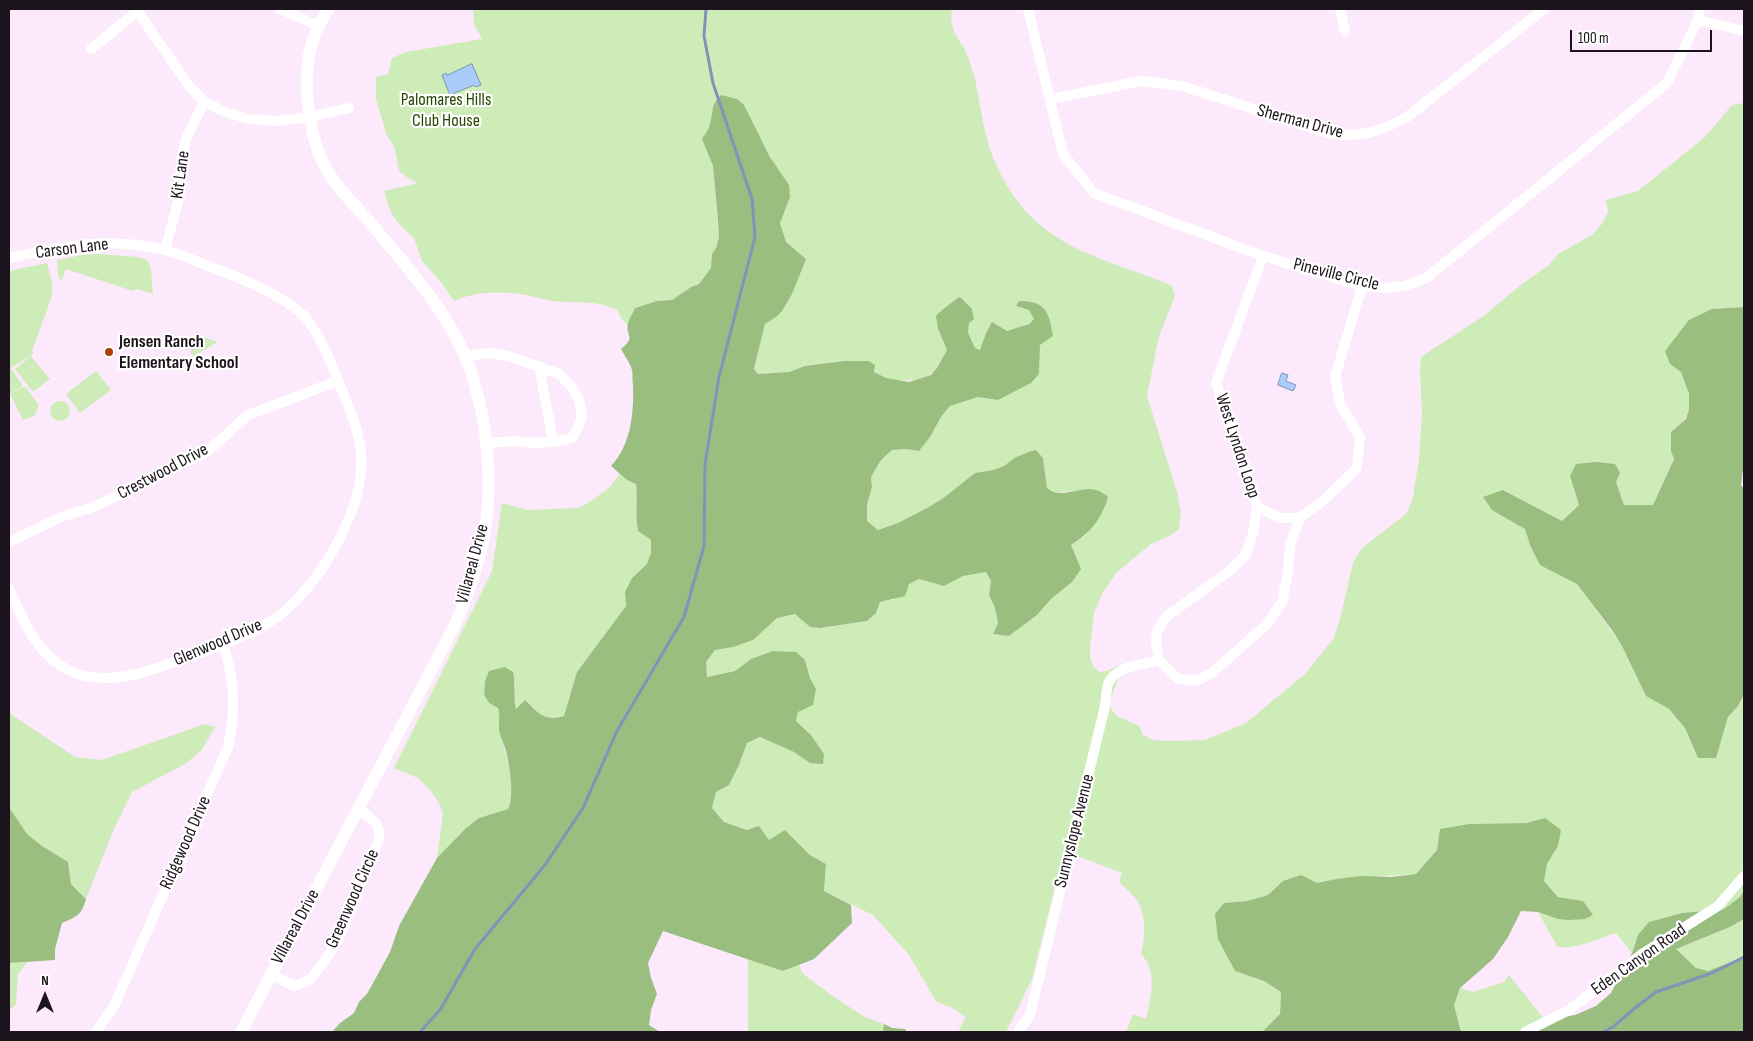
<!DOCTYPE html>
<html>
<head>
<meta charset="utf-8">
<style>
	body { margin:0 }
	#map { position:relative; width:1753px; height:1041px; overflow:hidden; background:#fce9fb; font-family:"Sofia Sans Condensed",sans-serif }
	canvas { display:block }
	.frame { position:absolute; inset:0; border:10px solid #1c141c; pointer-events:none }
	.north { position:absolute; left:20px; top:971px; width:50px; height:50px; -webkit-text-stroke:4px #fff; paint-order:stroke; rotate:0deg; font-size:14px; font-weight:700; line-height:20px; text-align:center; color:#1c141c }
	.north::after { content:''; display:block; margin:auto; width:18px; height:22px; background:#1c141c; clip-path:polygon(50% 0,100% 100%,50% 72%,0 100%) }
	.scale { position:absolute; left:1570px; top:30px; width:142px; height:22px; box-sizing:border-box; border:2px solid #1c141c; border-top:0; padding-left:6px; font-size:15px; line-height:18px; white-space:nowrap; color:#1c141c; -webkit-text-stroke:4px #fff; paint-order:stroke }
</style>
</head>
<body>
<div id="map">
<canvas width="1753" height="1041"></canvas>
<div class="frame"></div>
<div class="north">N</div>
<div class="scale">100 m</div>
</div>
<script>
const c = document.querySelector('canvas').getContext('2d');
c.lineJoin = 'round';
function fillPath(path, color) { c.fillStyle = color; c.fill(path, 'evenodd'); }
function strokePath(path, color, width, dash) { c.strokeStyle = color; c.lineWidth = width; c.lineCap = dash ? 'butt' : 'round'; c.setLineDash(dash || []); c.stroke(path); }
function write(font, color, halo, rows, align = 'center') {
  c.font = font + ' "Sofia Sans Condensed",sans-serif'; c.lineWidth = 4.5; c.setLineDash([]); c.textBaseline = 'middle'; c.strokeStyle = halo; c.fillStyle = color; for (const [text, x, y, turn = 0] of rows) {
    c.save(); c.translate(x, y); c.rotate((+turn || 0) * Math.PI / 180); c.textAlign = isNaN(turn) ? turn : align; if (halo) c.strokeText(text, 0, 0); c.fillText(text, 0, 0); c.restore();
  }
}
fillPath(new Path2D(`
	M473,9H952C949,29 956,34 965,50C969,58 972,70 975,79C981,106 983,134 994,160C1030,244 1088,253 1166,283L1172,286L1175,296L1159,336L1147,396L1177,492L1181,515L1179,529L1171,535L1151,544L1116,573L1102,594L1094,613L1090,647V657L1093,666L1099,672L1107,671L1121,665L1119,677L1110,700L1111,709L1117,716L1139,726L1143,735L1153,740L1168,741L1205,740L1246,723L1305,674L1334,638L1340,619L1353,563L1361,549L1407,513L1413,497L1419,460L1422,413L1420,370L1421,357L1485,315L1522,284L1549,265L1558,254L1592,235L1601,225L1608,212L1606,200L1638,191L1705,137L1732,105L1744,103V307L1712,309L1670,364L1681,372L1689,394V409L1685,419L1671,432V451L1674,458L1653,505H1624L1616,482L1573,488L1579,505L1562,521L1504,490L1525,529L1530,545L1561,575L1577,584L1592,604L1622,646L1646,696L1669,709L1685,728L1698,758H1716L1728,717L1738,706L1744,694V891L1740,897L1724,909L1682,913L1667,917L1638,935L1632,953L1616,933C1602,937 1570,952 1557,946L1538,912L1558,919L1583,901L1558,897L1544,881L1547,864L1558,846L1545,818L1526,823L1469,824L1441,829L1437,850L1416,874L1336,879L1317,883L1283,881L1268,895L1247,901L1224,903L1215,914L1235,971L1264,981L1281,992L1280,1014L1262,1032H1126L1133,1014L1146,1019C1151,997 1158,972 1141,954C1145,937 1147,915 1136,899C1132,893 1125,888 1119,882L1122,873L1064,851L1032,979L1006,1032H958L966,1017L952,1008L936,1001L909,955L873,915L824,891L826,864L810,855L786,831L769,840L759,826L747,830L724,822L712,808L716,792L729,785L739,765L747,743L761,737L794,752L810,763L824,754L811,735L796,721L798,712L816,689L810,678L805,660L751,659L735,671L706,677V662L715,650L733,647L777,618L795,614L810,627L820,628L867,621L876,613L880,602L893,600L909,584L919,579L944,586L963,576L986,572L991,581L989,595L995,608L998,623L993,634L1009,636L1037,615L1051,599L1072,582L1071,545L1085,536L1104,509L1088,489L1056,493L1047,488L1043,458L1036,450L1031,451L1014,458L1004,466L993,470L975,473L942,499L927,508L898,523L878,530L867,521V505L872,487L871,477L881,460L892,450L906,449L919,451L930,437L941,417L950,406L978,397L998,400L1039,374L1040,345L1051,323L1019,301L1016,306L1029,310L1035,319C1023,330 1002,331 986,333L980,350L975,348L968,333L969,323L956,298L950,306L939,312L938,329L947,350C943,358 938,371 929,375C916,382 885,384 874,371C872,369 870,364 869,361H844L805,366L789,372L759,374L754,370L765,324L776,317L806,259L786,242L780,223L777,169L762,141L722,95C711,104 713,112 710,124C709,129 705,134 703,139L713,166L719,237L716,248L712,254L711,268L699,284L691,287L672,300L657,301L635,308L628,325L621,318L618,311C599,299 575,304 554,301C545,300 536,297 527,295C503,291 476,291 454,301L441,282L422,261L414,238L400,225L392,214L387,202L384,191L418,183L408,178L399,171L395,149L386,133L376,99V77L388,74L392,58L406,52L482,39L474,24Z
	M100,254L138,257L147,260L151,268L153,294L137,289L133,291L66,269L61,282L58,275L57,260L82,255Z
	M47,263L52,283V296L32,351L33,354L11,368L23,386L9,394V271Z
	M201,336L218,342L193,356L190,352L196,339Z
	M31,356L50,379L33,392L15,369Z
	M96,371L111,390L80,413L66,394Z
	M23,387L26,388L39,405L34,416L23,420L10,394Z
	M50 411a10 10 0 1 1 20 0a10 10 0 1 1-20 0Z
	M620,473L627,480L636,484C638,500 635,515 638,531L651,540V553L647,565L632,578L625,592L626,606L577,672L564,716C545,722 538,713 525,700L516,710L513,694L516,682L489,671L485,681L484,695L489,703L498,708C499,712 500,716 500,720C500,724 499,727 500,732C505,751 518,791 508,809L479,818L466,828L437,858L443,814L439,803L431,791L418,778L394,768L492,571L502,503L527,510L579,508L591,501L610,487Z
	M9,713L75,757L102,760L205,724L215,727L201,751L185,764L132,792L114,829L86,899L71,884L68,862L42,846L27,834L9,807Z
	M1744,919V957C1731,963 1710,976 1696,968C1689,964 1682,955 1676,949L1730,927Z
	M748,959L783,971L799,965L803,974L834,997L865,1017L884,1024L883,1032H748Z
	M27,962L18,974L16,1004L9,1011V963Z
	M1509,975L1545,1020L1521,1032H1461L1454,1005L1460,988L1473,992L1504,982Z`), '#cdecb7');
fillPath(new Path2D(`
	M721,95L737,99L744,105L770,157L789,185L790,197L780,223L786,242L806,259L792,294L782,311L776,317L765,324L754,369L758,374L789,372L805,366L844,361H869L875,365L874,372L886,378L909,382L931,375L937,368L947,350L938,329L936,316C939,312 957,298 960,297L972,309L974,319L969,323L968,333L975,348L980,350L986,333L992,322L1007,331L1029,324L1034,319L1029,310L1016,306L1019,301C1046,301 1049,312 1053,336L1040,345L1039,374L1031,383L998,400L978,397L950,406L941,417L930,437L919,451L906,449L892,450L881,460L871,477L872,487L867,505V521L878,530L898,523L927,508L942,499L975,473L993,470L1004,466L1014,458L1031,451L1036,450L1043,458L1047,488C1050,490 1054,493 1058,493C1076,494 1091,481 1108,497C1101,520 1091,532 1071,545L1081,569L1072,582L1051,599L1037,615L1009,636L993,634L998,623L995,608L989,595L991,581L986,572L963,576L944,586L919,579L909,584L905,596L880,602L876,613L867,621L820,628L810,627L795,614L777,618L753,640L733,647L715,650L706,662L707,677L735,671L751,659L773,651L796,652L805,660L810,678L816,689L813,705L798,712L796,721L811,735L824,754L823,764L810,763L794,752L760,737L747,743L739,765L729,785L716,792L712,808L724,822L747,830L759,826L769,840L785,830L810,855L826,864L824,891L851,905L852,923L814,959L783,971L663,931L648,963L651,978L657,994L651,1010L649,1025L660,1032H332L340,1023L354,1013L359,1002L367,994L390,952L399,926L437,858L466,828L479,818L508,809C515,796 509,764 506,751C504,743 499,735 499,728C499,721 500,715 498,708L489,703L484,695L485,681L489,671L505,667L513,672C516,685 513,697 516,709L525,700C538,713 545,722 564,716L577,672L626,606L625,592L632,578L647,564L651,553V540L638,531C635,515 638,500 636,484L627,480L611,466C631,445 634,413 633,385C632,380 633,374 632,370C630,363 624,355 621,349C637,336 625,337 628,324C629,319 633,313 635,308L657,301L672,300L691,287L699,284L711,268L712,254L716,248L719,237L718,221L713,166L702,139C705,134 709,129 710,124C713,112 711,104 721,95Z
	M1744,307V462L1741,485L1744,489V694L1738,706L1728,717L1716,758H1698L1685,728L1669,709L1646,696L1622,646L1612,630L1577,584L1540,565L1530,545L1525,529L1492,510L1483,497L1503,490L1562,521L1579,505L1570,476L1576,464L1596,462L1615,464L1620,473L1616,482L1624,505H1653L1674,459L1671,451V432L1686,419L1689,409V394L1681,372L1670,364L1665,351L1689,320L1712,309Z
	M9,807L27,834L42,846L68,862L71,884L86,899C81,916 77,916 62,923L55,949V960L9,963Z
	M1545,818L1561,830L1558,846L1547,864L1544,881L1558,897L1583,901L1593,915L1585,919L1568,920L1558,919L1538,912L1521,911L1508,937L1493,959L1460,988L1454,1005L1461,1032H1262L1280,1014L1281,992L1264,981L1235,971L1218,939L1215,914L1224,903L1247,901L1268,895L1283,881L1301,875L1317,883L1336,879L1361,876L1391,877L1416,874L1437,850L1440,829L1469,824L1526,823Z
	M1744,891V919L1730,927L1676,949L1696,968L1708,971L1744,957V1032H1521L1545,1020L1575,1015L1596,1006L1611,993L1632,953L1638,935L1649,922L1682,913L1724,909L1740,897Z
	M884,1024L892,1028L905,1029L907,1032H883Z`), '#9abe80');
const water = new Path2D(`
	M472,64L481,85L476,87L474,85L450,95L442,75L446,73L447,75Z
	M1282,373L1288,375L1286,381L1296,385L1293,391L1278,385Z`);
fillPath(water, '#aaccfa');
strokePath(water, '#7f95b7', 1);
strokePath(new Path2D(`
	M420,1032L440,1010L475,949L545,865L583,808L617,731L684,617L704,546L705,464L719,377L755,237L752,199L713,83L704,36L706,9
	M1603,1032L1613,1027L1635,1008L1656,992L1712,973L1744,957`), '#7f95b7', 3);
strokePath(new Path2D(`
	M136,9L189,86L204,102L225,112L249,119L278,121L310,117L349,108
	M280,9L318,26
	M1028,9L1063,154L1094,193L1263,256L1362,286L1386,288L1404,286L1425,279L1667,83L1698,20L1700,9
	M1340,9L1345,31
	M1698,20L1744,31
	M91,49L138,11
	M1050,99L1142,81L1182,86L1328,133C1362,138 1376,132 1406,118L1544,9
	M165,250L178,202L182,155L186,139L204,102
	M9,258C63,246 108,236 164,250C184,255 204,265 224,272C251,283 279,294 302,314C316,326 330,360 337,378C347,402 358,426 361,452C366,506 322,582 281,614C252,637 203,652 169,664C123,681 73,690 39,645C26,629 18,608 9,589
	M464,356L490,353L511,357L559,374L572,387L579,400L582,416L578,428L572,438L553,442L534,443L516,441L486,443
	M539,366L553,442
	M1257,507L1280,518H1300
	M9,542L61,517L96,506L207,452L248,415L338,381
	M1159,660L1178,679L1197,681L1213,672L1266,625L1282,602L1288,572L1290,546L1300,518L1325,499L1357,468L1360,437L1341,406L1335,377L1362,286
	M1159,660L1156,643L1157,631L1166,617L1229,571L1245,556L1253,533L1257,507L1216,383L1263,256
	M271,975L294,986L310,980L324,962L339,938L379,839C381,822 371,819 359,809
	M96,1032L115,1004L228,747C236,711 235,680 223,645
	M1018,1032L1030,1015L1105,706C1106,699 1106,688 1109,682C1117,665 1144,665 1159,660
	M1525,1032L1569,1010L1642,954L1718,906L1744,876`), '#fff', 10);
strokePath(new Path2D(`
	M241,1032L455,625C466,599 476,573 482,546C495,486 488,413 465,356C445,308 402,261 369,221C353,203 335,186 324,165C309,134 302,83 310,50C314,35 320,22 328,9`), '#fff', 12);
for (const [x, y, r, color] of [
	[109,352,5,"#a54206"]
]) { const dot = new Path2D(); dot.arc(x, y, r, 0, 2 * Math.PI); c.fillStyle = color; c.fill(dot); strokePath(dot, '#fff', 2); }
write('18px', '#274703', '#fff', [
	["Palomares Hills",446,100],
	["Club House",446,121]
]);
write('18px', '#1c141c', '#fff', [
	["Sherman Drive",1300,122,15],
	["Kit Lane",181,175,-82],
	["Carson Lane",72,249,-7],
	["Pineville Circle",1336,275,14],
	["West Lyndon Loop",1237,446,72],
	["Crestwood Drive",163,472,-28],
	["Villareal Drive",473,564,-75],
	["Glenwood Drive",218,643,-23],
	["Sunnyslope Avenue",1075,831,-76],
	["Ridgewood Drive",186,843,-66],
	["Greenwood Circle",353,899,-66],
	["Villareal Drive",296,927,-62],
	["Eden Canyon Road",1639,960,-35]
]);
write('bold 18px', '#1c141c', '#fff', [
	["Jensen Ranch",119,342],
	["Elementary School",119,363]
], 'left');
</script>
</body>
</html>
